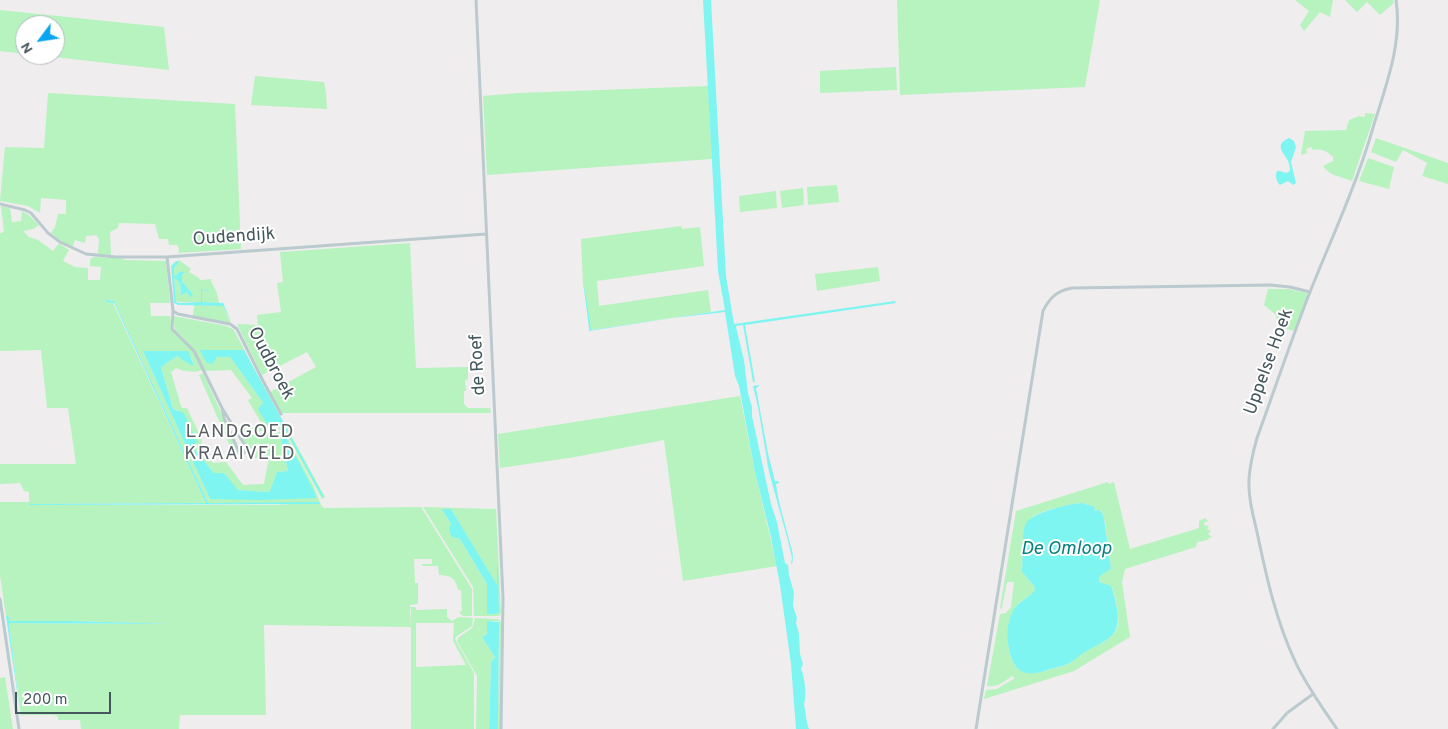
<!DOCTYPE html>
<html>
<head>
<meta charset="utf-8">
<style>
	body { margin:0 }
	#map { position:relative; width:1448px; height:729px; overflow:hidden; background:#f0edee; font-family:Overpass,sans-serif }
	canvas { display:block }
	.north { position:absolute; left:15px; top:15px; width:50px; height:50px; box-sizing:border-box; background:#fff; border:1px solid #b4bcbe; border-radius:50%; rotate:239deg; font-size:14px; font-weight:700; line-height:20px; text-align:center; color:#44575d }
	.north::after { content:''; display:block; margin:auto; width:18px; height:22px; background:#06a5f1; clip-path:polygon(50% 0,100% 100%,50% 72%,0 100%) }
	.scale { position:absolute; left:15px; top:692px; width:96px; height:22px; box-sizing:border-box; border:2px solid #44575d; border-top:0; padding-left:6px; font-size:15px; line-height:18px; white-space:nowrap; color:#44575d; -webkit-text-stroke:4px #fff; paint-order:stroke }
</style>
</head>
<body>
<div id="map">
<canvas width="1448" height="729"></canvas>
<div class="north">N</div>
<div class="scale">200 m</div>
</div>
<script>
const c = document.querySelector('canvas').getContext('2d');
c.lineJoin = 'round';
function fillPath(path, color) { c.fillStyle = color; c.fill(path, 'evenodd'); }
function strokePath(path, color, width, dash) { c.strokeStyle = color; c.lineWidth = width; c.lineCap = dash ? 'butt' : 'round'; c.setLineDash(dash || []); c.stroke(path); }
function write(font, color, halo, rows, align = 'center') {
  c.font = font + ' Overpass,sans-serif'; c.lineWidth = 4; c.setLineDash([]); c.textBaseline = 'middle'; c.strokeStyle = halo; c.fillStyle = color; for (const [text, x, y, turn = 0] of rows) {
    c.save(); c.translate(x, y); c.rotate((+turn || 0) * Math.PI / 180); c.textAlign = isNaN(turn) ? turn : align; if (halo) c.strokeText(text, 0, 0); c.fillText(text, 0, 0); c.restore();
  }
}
fillPath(new Path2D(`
	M897,0H1100L1085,87L900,95Z
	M1295,0H1333L1330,17L1320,12L1304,31L1300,25L1309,11Z
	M1345,0H1393L1394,3L1380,15L1367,2L1357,12Z
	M0,10L164,27L169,70L36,55H55V25H25V54L0,51Z
	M896,67L897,90L820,93V71Z
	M255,76L324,82L326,93L327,109L251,105Z
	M708,86L712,159L487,175L483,96L519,93Z
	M48,93L235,104L241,249L178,253L179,249L177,245H169L168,239H159L155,224L119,223L118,228L110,232L111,255L98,254L99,239L96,235L86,236L85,243L75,240L72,248L61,241L51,233L55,227L58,214H66V200L41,198L40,213L28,206L0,201L5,147L44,148Z
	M1365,113L1375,114L1352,181C1342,177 1328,175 1323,166L1333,161V157C1327,151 1321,148 1313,150L1311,147L1306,149L1307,153L1301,155L1305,131L1346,130L1349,120L1359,116L1365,117Z
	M1376,138L1448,163V184L1422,176L1427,163L1403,150L1396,162L1371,152Z
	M1368,158L1394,167L1389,189L1359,181Z
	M837,185L839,202L808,205L807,187Z
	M803,188L804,205L782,208L780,191Z
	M776,191L777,208L740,212L739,196Z
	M1,206L10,208L12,222L21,221L22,211L30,216L39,225L33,229L23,231L29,237L38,240L53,251L59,243L69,250L63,261L75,267L88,268V280H100L101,267L90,266V259L94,257L121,258L125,260L166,261L170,303H150L151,316H170L172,329L192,350L202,370C195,373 184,372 176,368L171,372L181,406L182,408H187L202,440L200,447L213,463L226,462L243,485L264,484L269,457L255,458L254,455L247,451L241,437L244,435L280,432L284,434L287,437L313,485L321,505L324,508L421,507L472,589V616H463L459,612L462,611L461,590H458C456,578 450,575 439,575L438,566H422V564H432V559H414L415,583H418V603L417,604L410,605V607H416V610L447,609V617L452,621L459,617L473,618L472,626L457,636L455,639L474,673V729H411V715L412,714L411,713V609H410L411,627L264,625L266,715H180L179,729H81L80,720H58V716L53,715H24L21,716L9,623L174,624L71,621H10L6,616L0,576V502H29V492L24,491L20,483L0,484V464H76L68,408H47L41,350L0,351V233L4,232ZM106,300L114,301L208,503H317L274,505H30V504L206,503L113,303L107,302ZM143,351L191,357L194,365L177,356L161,367L173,409L178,410L192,447L214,473H224L237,490L268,492L271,491L277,472L288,471L280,436L287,439L316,496L210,499ZM416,623H454L453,641L466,665L416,667Z
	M681,226L682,229L700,227L704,266L597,281L599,306L708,290L711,312L590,330L585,289H584L583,285L581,239Z
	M410,243L416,368L468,367V379L465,380L466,391H464V404L468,408H490L491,413H282L270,392L316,367L307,352L262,375L237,324L258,325L257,315L281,312L277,283L283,282L280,252Z
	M179,260L191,269L189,272L199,278L200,280L212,279L211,281L217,293L219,303L202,302V291L207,290H202L201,284V302H177L175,299L174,277H175L180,283L181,296L187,292L189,295L190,291L182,281V275L185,274L178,273L174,276V268L178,262Z
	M878,267L880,281L817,291L815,274Z
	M1268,289H1289L1307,293L1308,296L1294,331L1278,326L1276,315L1264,305Z
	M194,305L223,306L231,323L193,316Z
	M173,316L227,326L234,330L256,372L325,497L322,499L285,432L279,429L242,433L238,432L237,430L241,429L263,426L248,400L252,398L231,370L205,371C197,353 190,344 175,330ZM200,350H244L303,460C292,444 291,425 270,425L262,401L230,357H217L214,360Z
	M203,373L240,454L237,455L232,451L199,375Z
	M740,396L755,472L777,566L683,581L664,440L575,457L500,468L498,434Z
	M1108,482L1109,484L1114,482L1130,549L1199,528V521L1205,518L1208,521L1204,523V525L1209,526L1207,529L1211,531L1208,534L1212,537L1209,538L1208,540L1197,542L1196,547L1125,569L1122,582L1130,637L1074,671L984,699L986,690L997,689L1015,678L1012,676C1005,681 997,688 987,686L1000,614L1006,613L1008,610L1010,609L1011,607L1014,582H1007L1002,608V609L1000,608L1016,511ZM1082,503L1095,507L1094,510L1096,511L1098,509L1102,513L1105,521L1111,568C1107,572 1100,573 1099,579L1101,582L1112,587C1115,596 1120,616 1118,625C1114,640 1097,645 1086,651C1080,655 1076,659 1070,663C1065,666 1058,667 1052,669C1024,678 1011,673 1008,642C1007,631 1010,613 1017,605C1022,599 1030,597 1035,590L1034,586L1022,572L1025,525C1028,522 1031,519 1034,516C1046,509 1068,505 1082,503Z
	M423,507L496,509L501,613L499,616H474L473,587ZM442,509H451L497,586V567L499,613L494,614H487V584L460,539L455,538L451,524Z
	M475,618L498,619L501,621L500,729H498L499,621H488L487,634L482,637L495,657L491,662L489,729H476L477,676L457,641L458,638L472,628Z
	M5,677L13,729H0V678Z`), '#b6f3bf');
fillPath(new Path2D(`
	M703,0H711L726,276L734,324L895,301L896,303L745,325L755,382H753L743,325L736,326V327L744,360L748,393L752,407V416L771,504L777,522L785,563L788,565L789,575L794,593L793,606L797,618L796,623L799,634L800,654L803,664L801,669C805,678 807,696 804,704C806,713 806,721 809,729H796L791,664L780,585L771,537L755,472L739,386L735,376L725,312L672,318L589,331V328L584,289H585L591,330L725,310L718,271Z
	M1289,138L1294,141L1296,147L1291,162L1296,183L1293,185L1288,181L1280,185C1276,181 1275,176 1277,171H1280L1286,173L1290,171C1290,167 1289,162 1287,159C1282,151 1275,144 1289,138Z
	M176,261L179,262L174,268V276C177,274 181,270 185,272L182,275V281L193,295L190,297L187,292L181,296L180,283L174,277L176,302L179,303L201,302V284L202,290L213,289L202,291V302L223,303L231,321L223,306L178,305L174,303L171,266Z
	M106,300L114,301L208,503L319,502L320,504L30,505V504L206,503L114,303L106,302Z
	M200,350H244L324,497H322L285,429L280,428L278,425L267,424L258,409L263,403L262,401L230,357H217L212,364L206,362Z
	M143,351H188L194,365H191L177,356L161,367L173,409L184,413L197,442L192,447L214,473H224L238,490L268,492L270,491L277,472L288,471L280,435L281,434L287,439L315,493L316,498L260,500L210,499Z
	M759,385V386L756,388L768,453L775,481H778L779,483L776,484C778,501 784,519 788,536C790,545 795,554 792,564L791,563L792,558L788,541L769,472L758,407L753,386Z
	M1082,503L1095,507L1094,510L1096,511L1098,509L1102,513L1104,518L1111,568C1108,573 1100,573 1099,579L1100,582L1111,586L1112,588C1115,599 1120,615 1117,626C1114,640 1096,645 1085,652C1080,655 1075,660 1070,663C1064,666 1057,667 1051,669C1029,677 1014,676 1009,649C1006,637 1007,622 1013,611C1017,602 1029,598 1035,590L1034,586L1022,572C1023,561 1022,535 1025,525C1031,512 1069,504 1082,503Z
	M442,509H451L497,585V567H498L499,613L494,614H487V584L460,539L452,537L449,530L451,524Z
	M6,616H8L10,621H71L174,624L9,623L20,711Z
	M488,621L499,622L498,729H489L491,662L495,657L482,637L487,634V622Z`), '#7ef5f1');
strokePath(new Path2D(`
	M476,0L503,598L501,729
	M0,204L25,210L31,213L48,233L60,242L86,254L116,257H167L486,234
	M167,257L173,311L172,329L194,351L222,408L246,447V450L243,454L239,452L224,418L222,408
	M173,311L178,314L230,324L237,329L262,379L281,414
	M0,599L19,729
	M976,729L1043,311C1050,297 1057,291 1072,288L1270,285L1290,287L1310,292
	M1273,729L1287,713L1313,694
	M1337,729C1322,707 1306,685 1295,661C1276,621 1266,575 1257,532C1253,515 1248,497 1249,479C1250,465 1253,452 1257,438C1275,389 1291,340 1310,292C1327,249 1347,206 1362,162C1368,146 1372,130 1377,115C1389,77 1402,39 1396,0`), '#bacace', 3);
write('18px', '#44575d', '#fff', [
	["Oudendijk",234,238,-4],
	["Uppelse Hoek",1270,362,-70],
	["Oudbroek",270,364,62],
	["de Roef",479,365,-93]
]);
c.letterSpacing = '1px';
write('19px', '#596063', '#fff', [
	["LANDGOED",240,433],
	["KRAAIVELD",240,455]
]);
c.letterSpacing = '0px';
write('italic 19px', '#05827f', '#fff', [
	["De Omloop",1066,550]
]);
</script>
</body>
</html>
